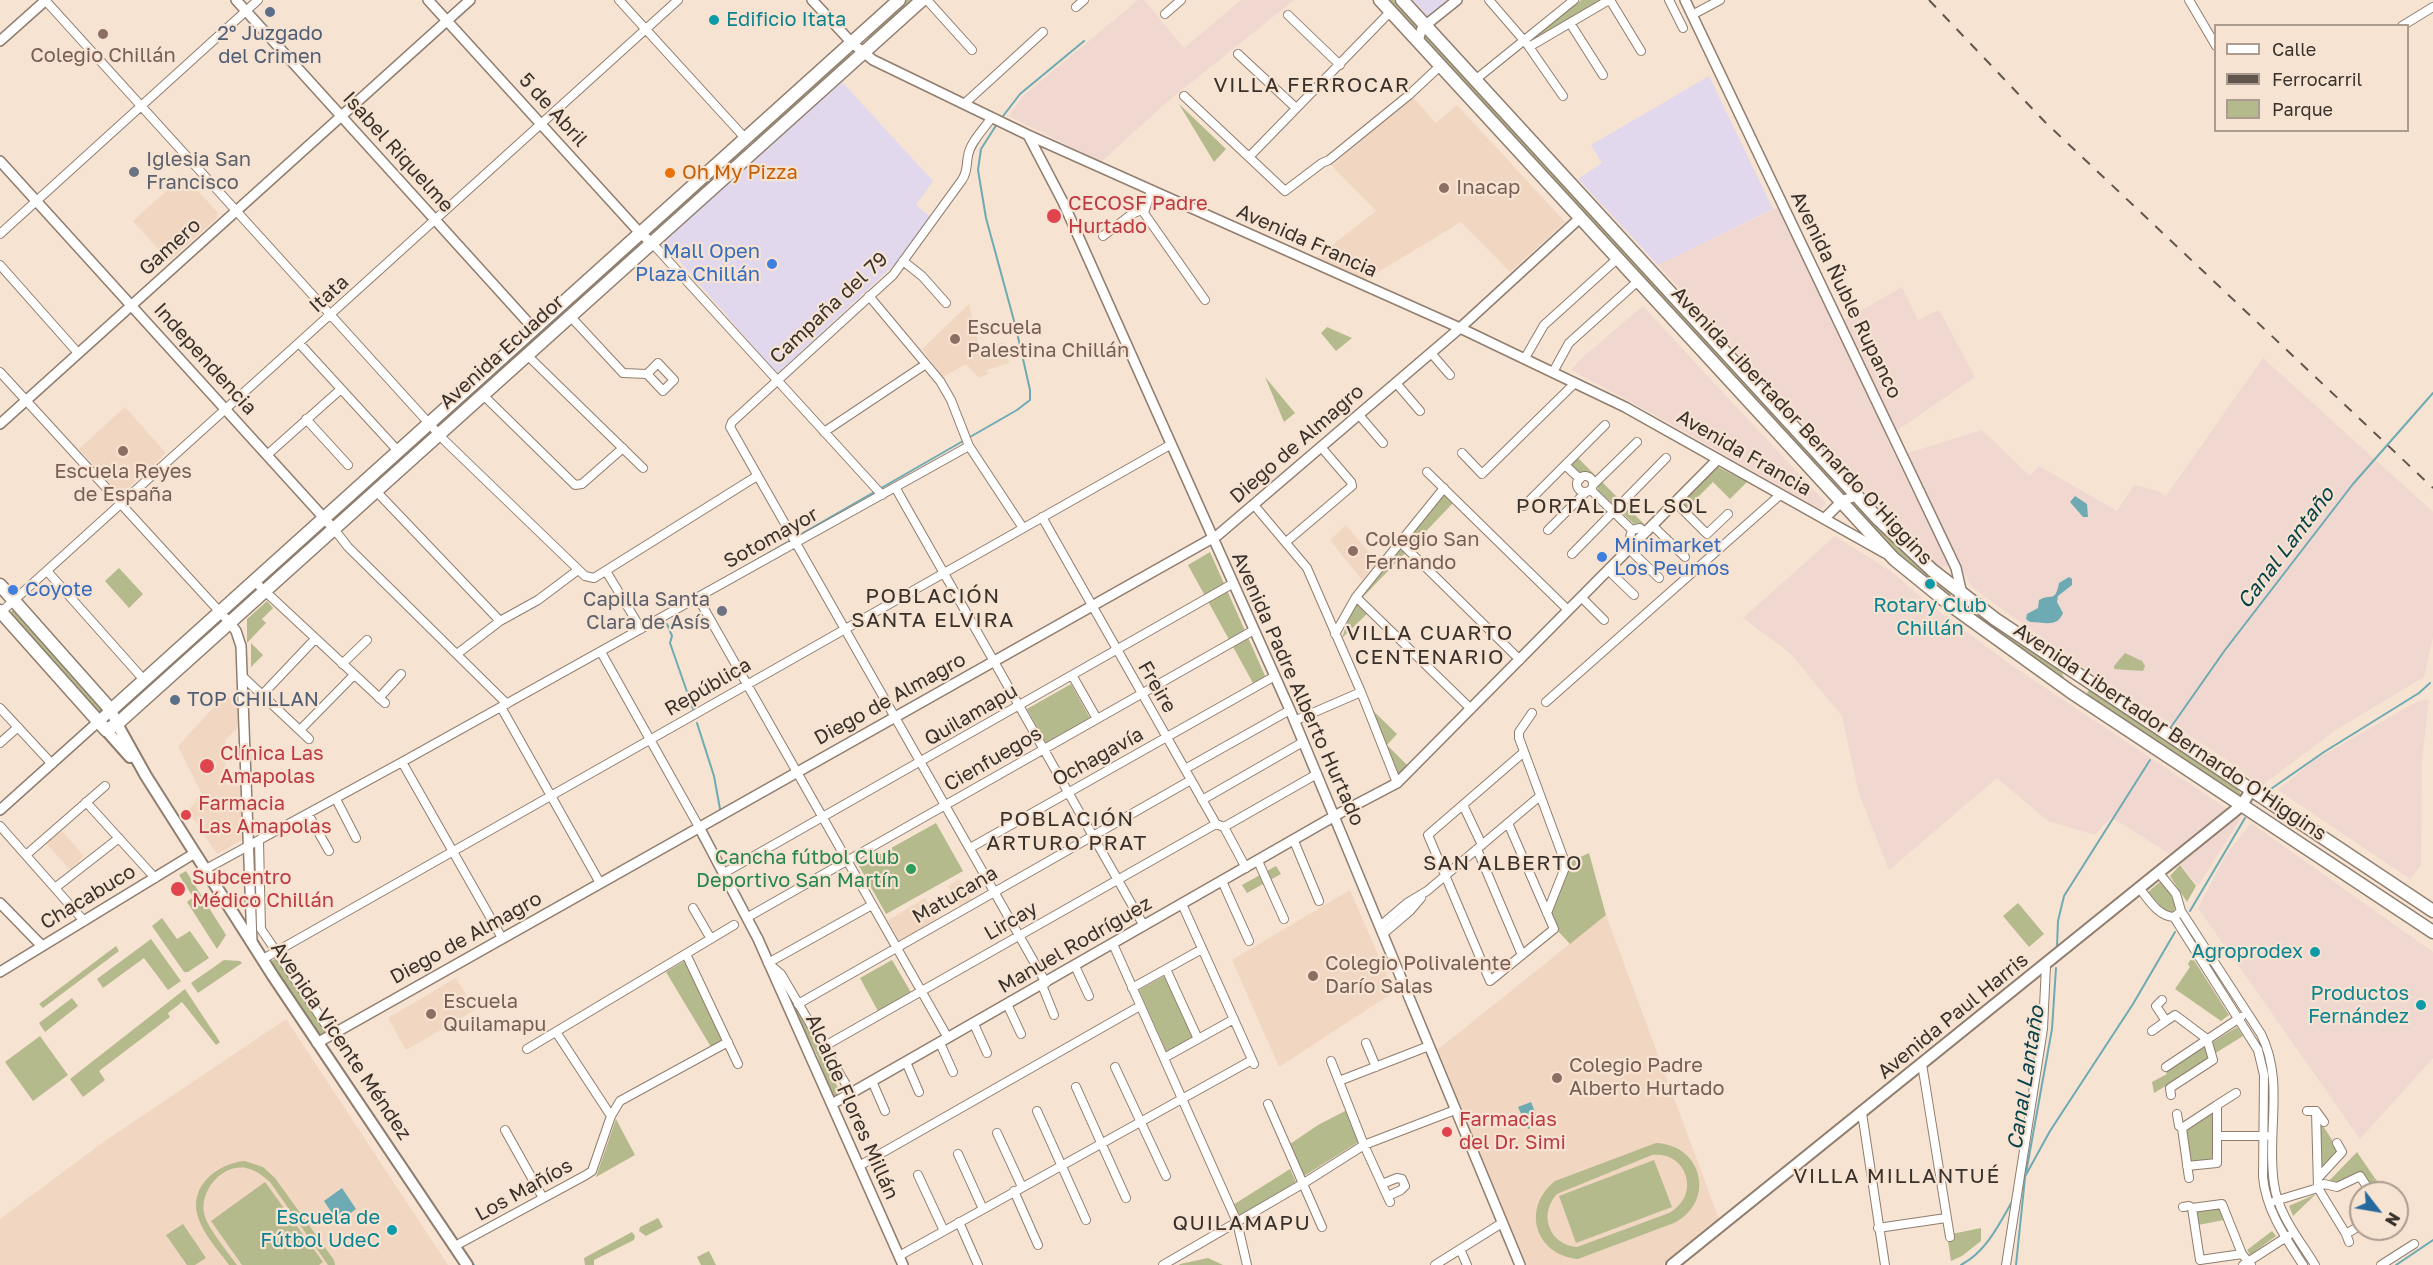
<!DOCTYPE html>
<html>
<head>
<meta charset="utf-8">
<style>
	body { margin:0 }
	#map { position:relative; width:2433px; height:1265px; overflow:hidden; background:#f7e3d2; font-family:"Golos Text",sans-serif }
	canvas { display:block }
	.legend { position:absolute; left:2214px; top:24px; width:195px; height:108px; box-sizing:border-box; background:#f7e3d2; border:2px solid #ab9c8f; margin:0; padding:8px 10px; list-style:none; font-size:18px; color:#39312b }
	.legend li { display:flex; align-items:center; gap:12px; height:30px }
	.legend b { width:30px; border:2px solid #ab9c8f }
	.north { position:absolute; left:2349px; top:1181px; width:60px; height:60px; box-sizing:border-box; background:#f7e3d2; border:2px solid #ab9c8f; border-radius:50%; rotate:121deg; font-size:16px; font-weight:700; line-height:24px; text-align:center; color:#39312b }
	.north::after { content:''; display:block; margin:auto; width:21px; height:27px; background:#25699e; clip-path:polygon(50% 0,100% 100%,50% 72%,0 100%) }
</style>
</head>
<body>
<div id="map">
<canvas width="2433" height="1265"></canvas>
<ul class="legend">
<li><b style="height:8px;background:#fff"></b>Calle</li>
<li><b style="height:8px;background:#61564e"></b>Ferrocarril</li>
<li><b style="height:16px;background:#b5ba8c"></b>Parque</li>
</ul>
<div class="north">N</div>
</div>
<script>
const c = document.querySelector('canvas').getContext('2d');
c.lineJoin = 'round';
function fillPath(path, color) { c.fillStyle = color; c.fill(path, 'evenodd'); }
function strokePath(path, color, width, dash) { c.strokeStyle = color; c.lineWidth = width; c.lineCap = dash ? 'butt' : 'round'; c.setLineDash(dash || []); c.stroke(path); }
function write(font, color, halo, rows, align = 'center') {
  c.font = font + ' "Golos Text",sans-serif'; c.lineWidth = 4.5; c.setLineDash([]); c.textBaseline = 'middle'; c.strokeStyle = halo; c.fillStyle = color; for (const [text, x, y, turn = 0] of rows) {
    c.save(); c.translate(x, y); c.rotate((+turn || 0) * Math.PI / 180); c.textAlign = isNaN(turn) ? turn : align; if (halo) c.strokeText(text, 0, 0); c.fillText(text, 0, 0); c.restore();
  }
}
fillPath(new Path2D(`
	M1413,0H1448L1428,17Z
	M1709,76L1773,209L1658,265L1578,179L1602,163L1591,145Z
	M842,82L933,181L916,205L931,217L896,263L777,374L663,242Z`), '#e2d8ed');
fillPath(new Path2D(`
	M1138,0H1144L1184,48L1241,0H1294L1167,102L1101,162L1009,116L1023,96Z
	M1779,207L1834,326L1902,287L1918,320L1939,310L1975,377L1886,438L1949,565L1941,569L1895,524L1658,265Z
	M1643,306L1702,370L1826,503L1820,509L1646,410L1571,370L1583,357Z
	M2263,358L2433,512V637L2424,677L2336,730L2261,786L2227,760L2073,660L1973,588L1956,560L1908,453L1982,430L2030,476L2039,466L2117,511L2134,485L2158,491L2166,496Z
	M1835,536L1892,572L1929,604L2014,667L2241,818L2198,886L2173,856L2111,817L2095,835L2048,821L1997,778L1889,870L1859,794L1842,716L1790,653L1743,618Z
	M2429,699L2422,759L2421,865L2410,879L2278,790L2313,761L2416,702Z
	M2251,823L2433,952V1058L2360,1139L2198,908L2226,855Z`), '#f0d7cf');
fillPath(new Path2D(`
	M1412,96L1436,123L1457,105L1565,222L1510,272L1461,222L1363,281L1313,260L1376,211L1332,166Z
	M184,175L218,213L217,218L169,261L133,221Z
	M969,304L980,350L1004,342L1009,363L987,370L988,374L979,378L966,364L943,377L922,349Z
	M125,407L166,453L121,495L79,449Z
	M1346,525L1377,562L1362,580L1330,540Z
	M226,694L240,707L242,724L225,740L226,785L244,786L246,838L217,854L188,811L196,801L195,799L202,794L178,746Z
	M61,830L84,856L70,870L46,843Z
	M959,879L972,900L960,907L948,886Z
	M1350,890L1394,992L1279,1067L1232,960Z
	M925,898L937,920L898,943L885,922Z
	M1606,915L1719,1219L1663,1265H1525L1436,1051Z
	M456,978L475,1010L406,1050L388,1018Z
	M286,1019L448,1265H0V1219L105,1141Z`), '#f1d6c1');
fillPath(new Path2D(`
	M907,0H916L871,42L868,37Z
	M1385,0H1394L1850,498L1901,550L1952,593L1948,599L1897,555Z
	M1581,0H1604L1533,43L1530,40Z
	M849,51L852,58L753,149V138Z
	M1179,104L1226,149L1214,162Z
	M745,144L746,150L742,159L656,238L650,230Z
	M635,240L642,250L552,331L543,322Z
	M1327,327L1352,338L1336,351L1321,333Z
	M532,337L537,345L443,429L437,422Z
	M1265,377L1295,413L1284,422Z
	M425,430L432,438L338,523L333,516Z
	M1577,457L1644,524H1634L1598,490V484L1590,474H1579L1569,465Z
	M1718,467L1747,482L1730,499L1713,482L1687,508L1682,503Z
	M1444,493L1454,502L1363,597L1361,595Z
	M323,524L329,531L266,589L259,582Z
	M1210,552L1266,678L1254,685L1188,565Z
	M119,568L143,594L129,608L105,581Z
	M255,586L259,593L122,715L120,711L165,671L179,654Z
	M267,601L273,608L262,619L266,623L247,643V619Z
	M1358,603L1368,613L1342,638L1349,617Z
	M1969,607L2061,670L2064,678L1966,610Z
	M15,608L106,710L99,716L7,616Z
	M251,643L263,655L251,667Z
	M2125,653L2142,661L2145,666L2143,671L2114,669V666Z
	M1071,684L1090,718L1046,743L1027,709Z
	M2089,690L2237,788L2241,794L2239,796L2089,696L2087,693Z
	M1366,704L1397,734L1387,745L1409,767L1398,779Z
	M936,823L963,871L886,914L859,866Z
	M1589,853L1606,915L1570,944L1557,930L1550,915L1572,861Z
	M2180,865L2196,886L2187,902L2170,876Z
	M1276,866L1281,874L1247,893L1242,885Z
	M186,871L226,935L217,949L187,902L193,897L179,875Z
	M2161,881L2175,901L2176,906L2173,912L2165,911L2148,892Z
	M2018,903L2044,934L2029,947L2003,916Z
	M162,918L177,939L190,931L209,958L188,972H184L152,926Z
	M151,939L181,981L168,990L144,958L103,988L97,979Z
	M116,946L119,951L43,1008L39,1004Z
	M278,957L326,1031L318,1036L270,962Z
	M2192,957L2229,1015L2221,1021L2175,989L2190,967L2188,964Z
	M224,960L240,961L242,963L198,993L191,983Z
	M686,960L724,1040L711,1047L666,972Z
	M892,960L912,994L879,1013L860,978Z
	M1166,975L1194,1038L1167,1053L1139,990Z
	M185,989L220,1042L216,1045L182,1002L168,1013L170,1017L99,1071L105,1080L83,1097L70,1079Z
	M72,998L78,1006L45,1032L39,1023Z
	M794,1002L823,1054L841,1095L832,1100L818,1057L791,1004Z
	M2237,1027L2243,1036L2214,1054L2213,1042Z
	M40,1036L68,1075L33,1101L5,1062Z
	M2205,1045L2209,1060L2154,1093L2152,1082L2167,1074L2164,1070Z
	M1347,1110L1360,1141L1304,1176L1290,1144L1318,1125Z
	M2214,1112L2215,1160L2190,1163L2185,1130Z
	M616,1119L635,1155L596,1177Z
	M2320,1121L2339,1151L2320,1173Z
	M1656,1143C1703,1145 1716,1202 1674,1223L1578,1259C1535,1255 1521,1208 1555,1181ZM1652,1155C1688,1151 1701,1196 1669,1213L1577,1247C1549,1245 1538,1214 1557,1194Z
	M2357,1152L2385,1193H2375L2361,1172C2352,1177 2338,1187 2329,1181Z
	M1654,1160L1672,1207L1576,1243L1559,1196Z
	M245,1161L263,1167L275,1178L334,1260L335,1265H328L270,1182C263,1176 256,1170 246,1168C222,1164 200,1190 204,1213C207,1228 228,1252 237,1265H229C219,1251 203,1234 198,1217C188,1186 218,1163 245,1161Z
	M1290,1169L1296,1182L1238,1218L1233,1205Z
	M265,1182L323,1262L319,1265H242L211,1221Z
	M2316,1194L2293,1216L2289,1206Z
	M2220,1207L2224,1220L2198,1225L2196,1211Z
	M658,1218L663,1227L646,1236L639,1231L640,1227Z
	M183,1224L206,1258L195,1265H187L166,1235Z
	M1981,1228V1241L1962,1256L1951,1261L1947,1235Z
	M2272,1231L2276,1236L2250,1255L2247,1250Z
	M632,1232L635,1236L634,1240L594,1260V1265H585L584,1258Z
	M709,1251L716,1265H701L697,1257Z
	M1208,1258L1223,1265H1179L1180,1264Z`), '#b5ba8c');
fillPath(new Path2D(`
	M2075,496L2087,504L2088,517H2083L2070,502Z
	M2069,577L2072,579V585L2058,596L2057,602L2063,613C2057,628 2044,622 2030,622L2026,619L2027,614L2038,608L2039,600C2052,593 2055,603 2059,583Z
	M1531,1102L1540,1124L1528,1129L1518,1107Z
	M342,1188L356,1209L338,1222L324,1201Z`), '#6daab3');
strokePath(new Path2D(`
	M1000,120L1020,94L1084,41
	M796,537L1017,410L1030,400V390L1016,328L986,218L978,170L981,149L997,124
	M739,570L791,540
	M667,624L672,636L670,643L693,709
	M697,723L714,776L720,809
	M2171,727L2225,650L2353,484L2433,393
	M2268,791L2324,752L2419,693L2430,683
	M2190,911L2245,818
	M2057,947L2058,921L2064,896L2150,760
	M329,1049L456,1239
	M2026,1173L2052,1029L2056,968
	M2022,1182L2050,1131L2133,1004L2175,932
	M464,1251L474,1265
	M1961,1265C1987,1251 2000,1223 2014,1198
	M2016,1265L2025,1178
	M2396,1265L2433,1240`), '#6daab3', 2);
const minor = new Path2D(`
	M45,0L445,441L585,576L594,578L757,476
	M619,0L745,138
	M927,0L972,50
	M1489,0L1527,44L1563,96
	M1610,0L1641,51
	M1669,0L1683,28
	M2189,0L2216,46
	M1076,7L1084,0
	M1165,14L1181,0
	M1288,15L1340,65
	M1692,15L1720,0
	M1570,23L1603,75
	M2402,26L2433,7
	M1529,47L1609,0
	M1238,54L1296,108
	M1475,80L1574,0
	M1184,96L1285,191L1322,163L1329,160L1409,95L1440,66
	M964,104L1043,32
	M992,117C985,128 970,142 968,156C966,165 968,171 962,180L893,275L732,422L730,427L1046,983
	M1249,157L1391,11
	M1151,191L1144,213L1205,300
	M0,234L258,0
	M1103,236L1132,214L1144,209
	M652,243L882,495
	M903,261L922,276L946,303
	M0,265L78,353
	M869,296L940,381L951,400L969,446L1023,528
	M570,316L623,373L647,374L663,391L674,380L658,363L647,374
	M299,343L398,451
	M1431,353L1450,375
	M527,355L643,468
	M1525,358L1544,325L1617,259
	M0,372L230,623
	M1553,372L1569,343L1638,281
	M1396,383L1420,411
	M483,395L575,485L582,484L623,448
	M1359,415L1383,443
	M306,419L348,465
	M824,432L926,364
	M1462,453L1482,474L1575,383
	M267,455L341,389
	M1565,465L1580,479
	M1427,472L1568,610
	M1577 484a8 8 0 1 1 16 0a8 8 0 1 1-16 0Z
	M1593,485L1637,442
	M895,487L1144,926
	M1591,490L1632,530
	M376,491L500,621
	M1675,502L1707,534L1728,514
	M1254,505L1307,568L1361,692L1397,783
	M1524,506L1605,425
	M1042,517L1216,824L1224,827L1246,868
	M1652,525L1685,557
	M334,529L348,547L507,704
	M1548,530L1586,492
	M1286,542L1352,486L1351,482L1321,447
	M1400,542L1520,660
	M1634,544L1630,537L1632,530L1640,528L1645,532
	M1629,549L1659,578
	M1572,554L1666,458
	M1608,570L1634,595
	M47,571L144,680
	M606,571L641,629
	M254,581L385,703
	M1356,597L1471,709
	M1581,597L1604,620
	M698,598L948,1038
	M1,612L678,0
	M1335,634L1356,597L1444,488
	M601,652L699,827
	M457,654L500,621L538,600L578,570
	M342,664L367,640
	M1072,675L1097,719
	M242,676L309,739
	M262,695L315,639
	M379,698L401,674
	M1546,702L1780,495
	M501,707L600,883
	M0,708L52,764
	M1532,713L1519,732V738L1566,865L1547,913
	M1294,721L1361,692
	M300,730L354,675
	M0,743L18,727
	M402,762L502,938
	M1185,769L1290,710
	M336,799L356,838
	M1202,800L1303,742
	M86,802L155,878
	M1463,805L1482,845
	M308,814L329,851
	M1508,823L1554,929L1490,981L1428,835L1524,752
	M0,826L84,921
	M1224,827L1317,774
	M259,841L261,929L332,1034
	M1294,841L1319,901
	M970,848L1275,676
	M1477,849L1522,955
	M26,855L105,786
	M1258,861L1284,919
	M206,869L402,762L969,446
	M724,873L1232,584
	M1222,881L1249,941
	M55,888L119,838
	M2140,889C2149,900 2158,916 2174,917L2181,911L2176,894L2159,873
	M1182,904L1254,1064
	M693,908L711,939
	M2181,911L2261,1034C2285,1082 2266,1133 2274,1184C2278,1214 2299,1239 2315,1265
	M748,917L1254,630
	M2174,917L2258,1050L2264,1075L2263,1177C2266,1210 2285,1237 2303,1265
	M1380,926L1407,903L1427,891L1540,796
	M1383,934L1410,911L1421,898
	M1113,944L1237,1222L1247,1265
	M686,954L738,1064
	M263,959L1170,445
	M1075,966L1089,996
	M1166,969L1198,1039
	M1042,985L1054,1015
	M1132,988L1202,949
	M2162,1000L2156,1006L2166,1021L2175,1015L2207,1039L2213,1060L2170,1088L2171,1095
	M798,1004L1191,780
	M1007,1004L1021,1034
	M974,1024L987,1053
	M2152,1031L2166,1021
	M556,1032L611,1116
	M940,1043L953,1072
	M1366,1043L1376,1067
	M823,1047L1216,824
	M527,1049L734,925
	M1164,1058L1234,1019
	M1331,1061L1364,1145L1390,1202
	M906,1062L919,1092
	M1922,1064L1950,1237
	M1115,1067L1166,1176
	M2166,1067L2241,1017
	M872,1081L885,1111
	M1339,1081L1429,1046
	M1076,1087L1126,1198
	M851,1093L781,974L768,963L872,905
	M1268,1104L1322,1227
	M2217,1105L2236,1093
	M1037,1111L1086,1220
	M2307,1111H2316L2324,1122
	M1862,1113L1885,1265
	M2177,1114L2179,1126L2182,1128
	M505,1130L543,1198
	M997,1133L1022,1187
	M2217,1136H2266
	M958,1154L983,1209
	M859,1166L1140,1006
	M2187,1166L2217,1163V1105L2182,1128L2189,1178
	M918,1175L944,1231
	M2318,1178L2342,1152L2337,1143
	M1382,1184L1397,1178L1402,1179L1405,1186L1401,1190L1388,1196
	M1014,1191L1038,1245
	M2275,1201L2318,1188L2316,1111
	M2183,1207L2189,1206L2192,1208L2222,1204L2242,1254L2251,1265
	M2192,1208L2200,1260L2242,1254
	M959,1222L978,1265
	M1878,1228L1946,1218
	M2346,1234L2361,1225
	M2349,1242L2346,1234L2318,1188L2324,1184L2337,1187L2360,1176L2371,1193
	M455,1246L586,1175L592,1171L611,1116L620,1101L728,1042
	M1460,1249L1467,1265
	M899,1256L1252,1060
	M1163,1265L1304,1183L1364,1145L1455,1110
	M1435,1265L1502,1223
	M2006,1265L2043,1029L2046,965
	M2243,1265L2288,1236
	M2381,1265L2414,1244`);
const tertiary = new Path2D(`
	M236,0L534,329
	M428,0L640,233L652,243
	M812,0L852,43L873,60L1028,135L1460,328L1625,407L1885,553
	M1685,0L1956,568L1962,594L1953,607
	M0,41L46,0
	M1418,41L1422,28L1457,0
	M1028,135L1063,202L1290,710L1520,1265
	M0,161L334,529
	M0,424L470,0
	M1824,519L1843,500L1857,496
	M230,623L236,631L241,646L252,942
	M0,810L99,721
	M699,827L758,939L903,1265
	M0,903L42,946
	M0,972L195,853
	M317,1043L1218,535L1460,328L1580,218
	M832,1104L1340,813L1397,783L1718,459`);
const secondary = new Path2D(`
	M99,721L111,710L117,724L146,776L273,976L467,1265
	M106,730L130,757
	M1672,1265L2242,805L2251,790`);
const primary = new Path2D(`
	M1380,0L1894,559L1953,607L2071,692L2433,932
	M1402,0L1878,519L1932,570L1995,619L2433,911
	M0,585L111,710L899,0
	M0,611L106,730L117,724L922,0`);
strokePath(minor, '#8f7d6e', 10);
strokePath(tertiary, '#8f7d6e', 12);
strokePath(secondary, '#8f7d6e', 14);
strokePath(primary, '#8f7d6e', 15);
strokePath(minor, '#fff', 8);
strokePath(tertiary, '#fff', 9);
strokePath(secondary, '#fff', 10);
strokePath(primary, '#fff', 12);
strokePath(new Path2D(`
	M1929,0L2045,122L2433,488`), '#61564e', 2, [10, 10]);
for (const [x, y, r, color] of [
	[270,12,6,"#5c6f8a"],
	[714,20,6,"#0f9aa8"],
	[103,34,6,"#8d6e63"],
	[134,172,6,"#6b7280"],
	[670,173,6,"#e8710a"],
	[1444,188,6,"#8d6e63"],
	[1054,216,8,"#e0444e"],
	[772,264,6,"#3f7fe0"],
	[955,339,6,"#8d6e63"],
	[123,451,6,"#8d6e63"],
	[1353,551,6,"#8d6e63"],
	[1602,557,6,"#3f7fe0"],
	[1930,584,6,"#0f9aa8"],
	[13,590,6,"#3f7fe0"],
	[722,611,6,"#6b7280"],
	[175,700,6,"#5c6f8a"],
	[207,766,8,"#e0444e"],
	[186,815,6,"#e0444e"],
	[911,869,6,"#2e9e5b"],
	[178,889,8,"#e0444e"],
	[2315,952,6,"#0f9aa8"],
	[1313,976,6,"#8d6e63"],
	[2421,1005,6,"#0f9aa8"],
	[431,1014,6,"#8d6e63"],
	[1557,1078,6,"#8d6e63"],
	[1447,1132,6,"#e0444e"],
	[392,1230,6,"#0f9aa8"]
]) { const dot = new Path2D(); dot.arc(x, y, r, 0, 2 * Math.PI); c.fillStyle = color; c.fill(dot); strokePath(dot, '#f7e3d2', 2); }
write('20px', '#0d838f', '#f7e3d2', [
	["Edificio Itata",726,20,"left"],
	["Rotary Club",1930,606,"center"],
	["Chillán",1930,629,"center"],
	["Agroprodex",2303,952],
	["Productos",2409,994],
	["Fernández",2409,1017],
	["Escuela de",380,1218],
	["Fútbol UdeC",380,1241]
], 'right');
write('20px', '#4e5e75', '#f7e3d2', [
	["2° Juzgado",270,34],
	["del Crimen",270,57],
	["TOP CHILLAN",187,700,"left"]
]);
write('20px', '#785e54', '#f7e3d2', [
	["Colegio Chillán",103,56,"center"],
	["Inacap",1456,188],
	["Escuela",967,328],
	["Palestina Chillán",967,351],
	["Escuela Reyes",123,472,"center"],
	["de España",123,495,"center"],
	["Colegio San",1365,540],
	["Fernando",1365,563],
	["Colegio Polivalente",1325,964],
	["Darío Salas",1325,987],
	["Escuela",443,1002],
	["Quilamapu",443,1025],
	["Colegio Padre",1569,1066],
	["Alberto Hurtado",1569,1089]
], 'left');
write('20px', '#39312b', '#f7e3d2', [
	["5 de Abril",553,110,48],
	["Isabel Riquelme",398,152,48],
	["Avenida Francia",1307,241,24],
	["Gamero",170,247,-42],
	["Itata",329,294,-42],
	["Avenida Ñuble Rupanco",1846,295,64],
	["Campaña del 79",829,308,-43],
	["Avenida Ecuador",502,352,-42],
	["Independencia",205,359,48],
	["Avenida Libertador Bernardo O'Higgins",1802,426,47],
	["Diego de Almagro",1297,444,-41],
	["Avenida Francia",1744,453,30],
	["Sotomayor",771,538,-29],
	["República",708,687,-30],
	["Freire",1157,687,60],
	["Avenida Padre Alberto Hurtado",1298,689,66],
	["Diego de Almagro",890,699,-29],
	["Quilamapu",971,715,-30],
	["Avenida Libertador Bernardo O'Higgins",2170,732,34],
	["Ochagavía",1098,757,-29],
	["Cienfuegos",993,759,-30],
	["Matucana",955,895,-30],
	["Chacabuco",88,897,-31],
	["Lircay",1011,921,-30],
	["Diego de Almagro",466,938,-29],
	["Manuel Rodríguez",1075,945,-30],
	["Avenida Paul Harris",1953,1016,-39],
	["Avenida Vicente Méndez",341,1041,56],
	["Alcalde Flores Millán",852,1107,66],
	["Los Mañíos",524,1190,-29]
]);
write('20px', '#5b616d', '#f7e3d2', [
	["Iglesia San",146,160],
	["Francisco",146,183],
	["Capilla Santa",710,600,"right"],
	["Clara de Asís",710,623,"right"]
], 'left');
write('20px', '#c56008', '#f7e3d2', [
	["Oh My Pizza",682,173]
], 'left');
write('20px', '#be3a42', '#f7e3d2', [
	["CECOSF Padre",1068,204],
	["Hurtado",1068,227],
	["Clínica Las",220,754],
	["Amapolas",220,777],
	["Farmacia",198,804],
	["Las Amapolas",198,827],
	["Subcentro",192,878],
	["Médico Chillán",192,901],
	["Farmacias",1459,1120],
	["del Dr. Simi",1459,1143]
], 'left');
write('20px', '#366cbe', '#f7e3d2', [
	["Mall Open",760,252,"right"],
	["Plaza Chillán",760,275,"right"],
	["Minimarket",1614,546],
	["Los Peumos",1614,569],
	["Coyote",25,590]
], 'left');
write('20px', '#27864d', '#f7e3d2', [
	["Cancha fútbol Club",899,858],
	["Deportivo San Martín",899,881]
], 'right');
c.letterSpacing = '1.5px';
write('21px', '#39312b', '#f7e3d2', [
	["VILLA FERROCAR",1312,85],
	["PORTAL DEL SOL",1612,506],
	["POBLACIÓN",933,596],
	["SANTA ELVIRA",933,620],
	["VILLA CUARTO",1430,633],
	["CENTENARIO",1430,657],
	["POBLACIÓN",1067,819],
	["ARTURO PRAT",1067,843],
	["SAN ALBERTO",1503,863],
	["VILLA MILLANTUÉ",1897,1176],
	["QUILAMAPU",1242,1223]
]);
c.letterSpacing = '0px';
write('italic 21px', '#08424a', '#f7e3d2', [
	["Canal Lantaño",2286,548,-53],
	["Canal Lantaño",2026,1078,-81]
]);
</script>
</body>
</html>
